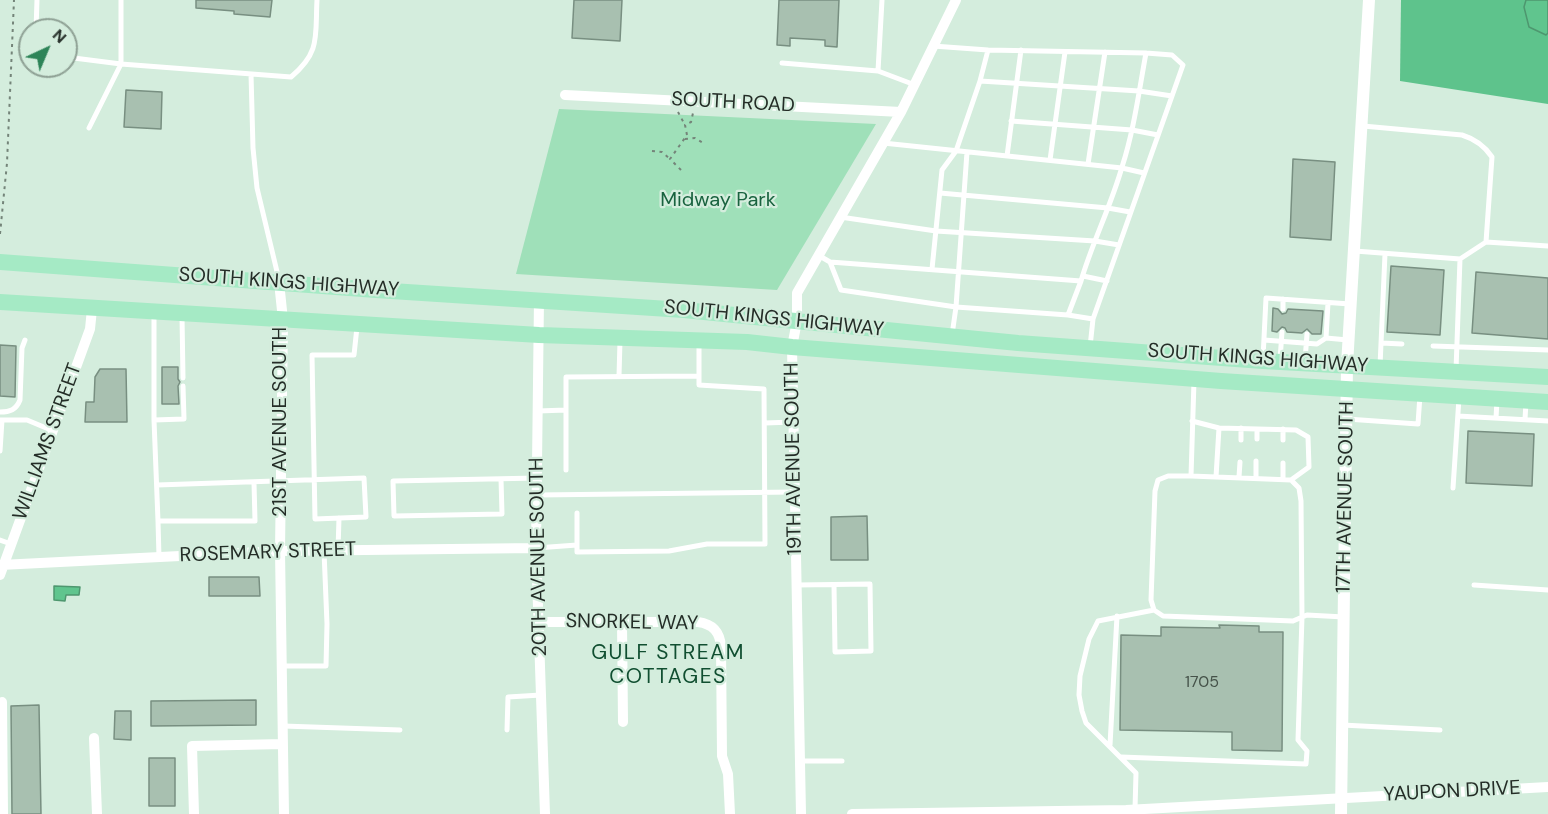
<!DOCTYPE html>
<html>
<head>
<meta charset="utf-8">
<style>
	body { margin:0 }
	#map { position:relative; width:1548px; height:814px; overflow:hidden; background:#d4eddd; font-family:"DM Sans",sans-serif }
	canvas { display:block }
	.north { position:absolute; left:18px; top:18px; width:60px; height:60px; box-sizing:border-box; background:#d4eddd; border:2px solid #8ea094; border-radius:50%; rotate:44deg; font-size:16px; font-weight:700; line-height:24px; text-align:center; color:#242d27 }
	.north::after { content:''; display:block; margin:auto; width:21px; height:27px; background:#2d8458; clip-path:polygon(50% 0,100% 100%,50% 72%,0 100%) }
</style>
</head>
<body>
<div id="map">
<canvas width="1548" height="814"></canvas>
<div class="north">N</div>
</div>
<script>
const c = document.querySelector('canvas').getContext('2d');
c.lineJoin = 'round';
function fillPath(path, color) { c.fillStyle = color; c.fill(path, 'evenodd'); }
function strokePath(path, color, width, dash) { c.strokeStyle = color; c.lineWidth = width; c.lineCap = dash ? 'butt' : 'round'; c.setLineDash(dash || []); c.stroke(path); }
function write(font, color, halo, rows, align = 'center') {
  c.font = font + ' "DM Sans",sans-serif'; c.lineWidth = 4.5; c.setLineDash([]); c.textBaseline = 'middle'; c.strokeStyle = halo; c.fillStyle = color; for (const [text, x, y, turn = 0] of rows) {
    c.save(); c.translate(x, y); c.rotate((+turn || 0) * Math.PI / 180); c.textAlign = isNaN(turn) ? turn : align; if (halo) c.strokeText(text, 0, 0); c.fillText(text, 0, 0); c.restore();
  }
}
fillPath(new Path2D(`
	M559,109L876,124L777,290L516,274Z`), '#9fe0b9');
fillPath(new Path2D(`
	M1401,0H1548V104L1400,81Z`), '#5ec38c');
const water = new Path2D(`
	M1526,0H1548V33L1546,35L1529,27L1524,7Z
	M54,586L80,587L79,595H66L65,601L54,600Z`);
fillPath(water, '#60c58e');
strokePath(water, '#4e976f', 1.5);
const building = new Path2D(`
	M196,0H272L270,17L234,14V11L196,8Z
	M574,0H622L620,41L572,38Z
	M779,0H839L837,47L825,46V40L790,38V46L777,45Z
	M126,90L162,92L161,129L124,127Z
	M1293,159L1335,162L1331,240L1290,237Z
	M1391,266L1444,270L1440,335L1387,332Z
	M1476,272L1548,278V339L1472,333Z
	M1273,308L1278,309L1282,314L1286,313L1288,309L1323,311L1321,334H1312L1307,329L1302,333L1287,332L1285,328L1282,327L1277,332L1272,331Z
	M0,345L16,346L15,397L0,396Z
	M162,367H178V379L180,382L178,386L179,404H162Z
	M100,369H126L127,422H85L86,402H94L95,377Z
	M1468,431L1534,434L1532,486L1466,483Z
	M867,516L868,560H831V517Z
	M209,577H259L260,596H209Z
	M1219,625L1259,626V632H1283L1282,751L1232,750V732L1120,730L1121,635L1161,636V627L1220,628Z
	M256,700V725L151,726V701Z
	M39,705L41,814H12L11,706Z
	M115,711H131V740L114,739Z
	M149,758H175V806H149Z`);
fillPath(building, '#a8c0b0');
strokePath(building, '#788f81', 1.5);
strokePath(new Path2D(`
	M678,112L685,125
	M685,139L695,138L703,143
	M652,151L662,152L670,159
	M681,170L670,159L687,135L685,125L691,122L693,113
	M0,234L7,163L14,0`), '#748479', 2, [3, 4.5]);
strokePath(new Path2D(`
	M36,30L37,0
	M933,46L988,50
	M66,57L121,64L291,77C321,52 315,36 317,0
	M782,63L878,71L915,85
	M878,71L882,0
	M251,74L253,148L257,188L279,280
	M1011,121L1132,130L1158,135
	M1363,126L1462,135C1475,139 1484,145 1492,157L1486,242L1460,259
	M89,128L121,64V0
	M883,143L1122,168L1144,173
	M967,152L956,307L1068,315L1081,281
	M1007,156L1021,50
	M1050,160L1065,52
	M1088,164L1105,52
	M940,193L1108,208L1130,212
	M840,217L936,231L1095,241L1119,245
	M1486,242L1548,246
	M1355,251L1460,259L1456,370
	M818,255L830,262L841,290L956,307L952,335
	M830,262L1081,281C1092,243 1111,206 1122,167C1134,130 1139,91 1146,53L988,50L980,81L1139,91L1172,96
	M932,269L942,170L956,151L980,81
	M1083,276L1107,281
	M1328,303L1326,338L1348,340
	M1283,309V299
	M154,314V420L184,419L183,386
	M1068,315L1093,319L1183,65L1172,55L1146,53
	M182,316L183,378
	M1264,340L1317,344L1326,338
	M1381,343L1402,344
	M1433,346L1548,350
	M1090,347L1093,319
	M1263,358L1266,298L1350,304
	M1280,360L1282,332
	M1305,361L1307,334
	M1380,366L1385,254
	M619,376L620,341
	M1194,381L1191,476H1168L1158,480L1155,491L1151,600L1154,610L1163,616L1293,621L1307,615L1344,617
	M538,411L566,410
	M0,412C10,412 16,410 20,400L22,348L25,340
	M1458,416L1548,421
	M1496,418L1497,400
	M1347,419L1418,424L1420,395
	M1525,419L1526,402
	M0,420H27L51,430
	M154,420L158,521H255L254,483
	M1192,421L1219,428L1296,430L1308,437L1309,467L1291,480
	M765,423L793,422
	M1257,439V429
	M1241,440V428
	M1283,440V429
	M0,451L2,420
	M1283,463V479
	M566,470V377L699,376
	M1216,477L1219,428
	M1239,477L1240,462
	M1256,478V461
	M501,479L502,514L394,516L393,481L537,478
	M157,485C226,483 295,480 364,478L366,517L315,519L312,355H354L357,327
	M1453,488L1459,398
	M537,495L795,492
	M577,513V552L669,551L707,544H765L764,389L699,385V342
	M158,521L159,557
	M0,540L11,544
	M536,548L577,545
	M338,550L339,518
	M797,585L870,584L871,651L835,652L834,585
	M1474,585L1548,590
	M282,666H326L327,624L324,551
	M1342,725L1440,730
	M283,726L400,730
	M507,730L508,697L541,695
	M1110,745L1117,616
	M1121,757L1306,764L1307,751L1298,740L1302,617L1301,501L1299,488L1291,480L1191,476
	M800,761H842
	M1135,809L1136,773L1086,723L1082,711L1079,695L1080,676L1089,639L1098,621L1154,610`), '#fff', 5);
strokePath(new Path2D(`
	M565,95L901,112
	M279,282L283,320L280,551L284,814
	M539,299L536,548L545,814
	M0,565L280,551L536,548
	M0,575L90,329L92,309
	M539,622H698C713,624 720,632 721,647L722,756L728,774L730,814
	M622,623L623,722
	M2,702L3,814
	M94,738L97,814
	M194,814L192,746L283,744
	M801,814L792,347L797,321V293L901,112L956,0
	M852,814L1126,810L1548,787`), '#fff', 10);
strokePath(new Path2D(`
	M1341,814L1347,365L1369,0`), '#fff', 12);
strokePath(new Path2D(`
	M0,262L376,290L684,310L1018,343L1263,361L1548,377
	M0,302L539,335L747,342L792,347L1221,381L1548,402`), '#a5eac5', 16);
write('16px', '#455249', null, [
	["1705",1202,683]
]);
write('20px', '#242d27', '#d4eddd', [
	["SOUTH ROAD",733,103,3],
	["SOUTH KINGS HIGHWAY",289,283,4],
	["SOUTH KINGS HIGHWAY",774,319,6],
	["SOUTH KINGS HIGHWAY",1258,359,4],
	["21ST AVENUE SOUTH",281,422,-90],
	["WILLIAMS STREET",48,442,-70],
	["19TH AVENUE SOUTH",794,459,-91],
	["17TH AVENUE SOUTH",1346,497,-89],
	["ROSEMARY STREET",268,553,-2],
	["20TH AVENUE SOUTH",539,557,-91],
	["SNORKEL WAY",632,623,1],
	["YAUPON DRIVE",1452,792,-3]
]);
write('20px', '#19633f', '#d4eddd', [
	["Midway Park",718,201]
]);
c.letterSpacing = '1.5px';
write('21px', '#114f31', '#d4eddd', [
	["GULF STREAM",668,653],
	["COTTAGES",668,677]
]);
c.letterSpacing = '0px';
</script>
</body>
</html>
